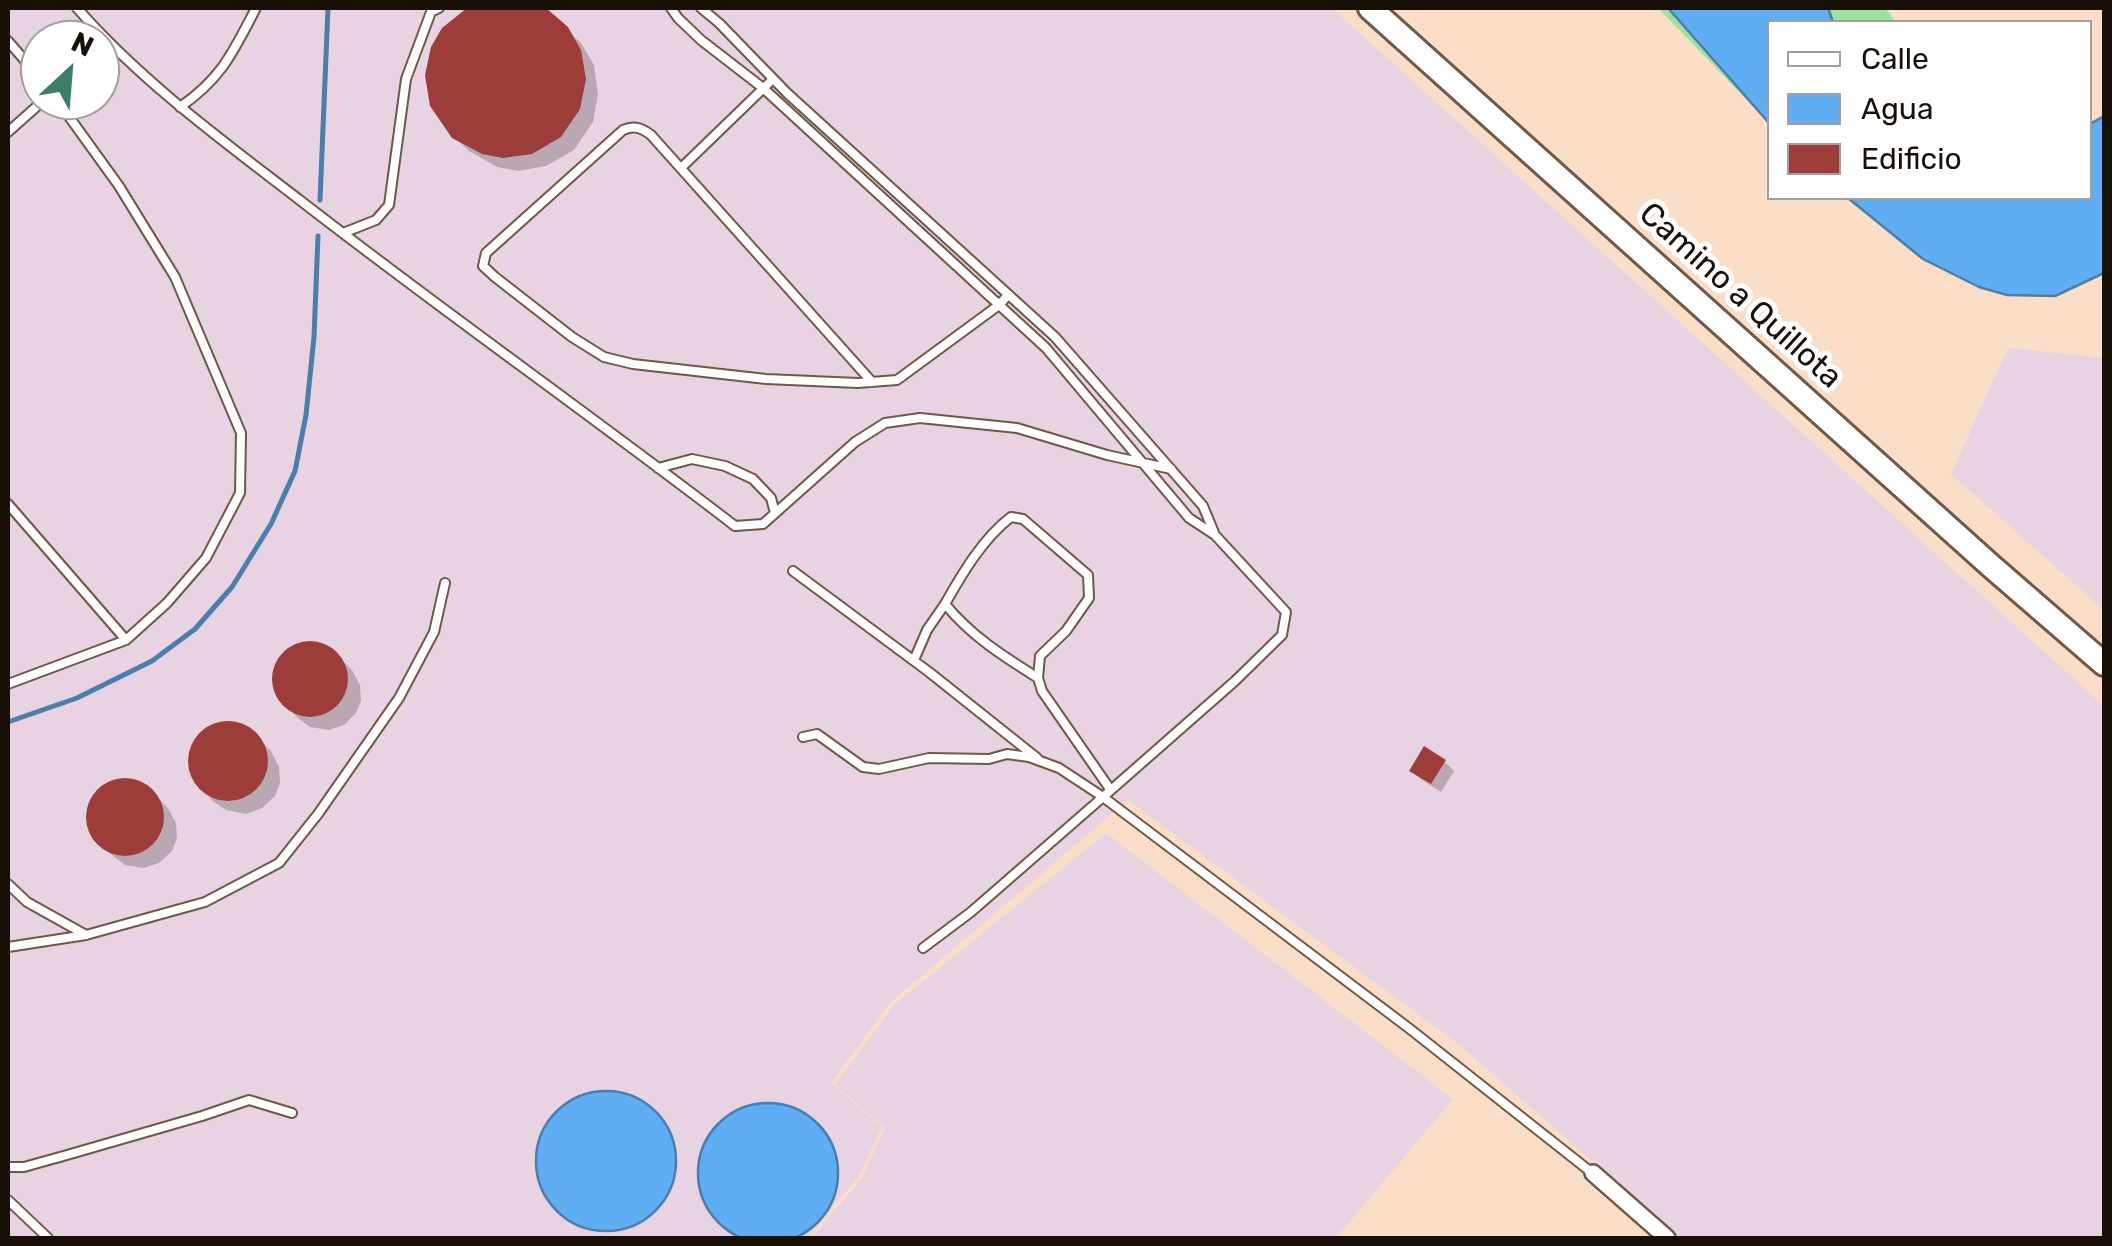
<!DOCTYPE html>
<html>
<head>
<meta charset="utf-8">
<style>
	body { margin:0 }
	#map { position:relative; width:2112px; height:1246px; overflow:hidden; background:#fadec7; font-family:Rubik,sans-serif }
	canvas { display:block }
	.frame { position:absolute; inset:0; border:10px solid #180f07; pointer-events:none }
	.legend { position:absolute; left:1767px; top:20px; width:325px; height:180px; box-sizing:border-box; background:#fff; border:2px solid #a39f9c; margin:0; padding:12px 18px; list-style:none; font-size:30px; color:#180f07 }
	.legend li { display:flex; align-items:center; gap:20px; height:50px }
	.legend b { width:50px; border:2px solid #a39f9c }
	.north { position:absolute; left:20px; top:20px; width:100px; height:100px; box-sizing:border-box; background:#fff; border:2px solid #a39f9c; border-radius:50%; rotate:26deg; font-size:28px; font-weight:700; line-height:40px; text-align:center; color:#180f07 }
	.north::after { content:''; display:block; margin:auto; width:35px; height:45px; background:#3e7d6a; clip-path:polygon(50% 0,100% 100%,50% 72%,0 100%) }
</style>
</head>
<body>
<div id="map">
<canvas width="2112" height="1246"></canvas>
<div class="frame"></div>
<ul class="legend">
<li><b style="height:12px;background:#fff"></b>Calle</li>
<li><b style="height:28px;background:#5faef3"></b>Agua</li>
<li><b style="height:28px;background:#9c3d3a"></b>Edificio</li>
</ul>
<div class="north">N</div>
</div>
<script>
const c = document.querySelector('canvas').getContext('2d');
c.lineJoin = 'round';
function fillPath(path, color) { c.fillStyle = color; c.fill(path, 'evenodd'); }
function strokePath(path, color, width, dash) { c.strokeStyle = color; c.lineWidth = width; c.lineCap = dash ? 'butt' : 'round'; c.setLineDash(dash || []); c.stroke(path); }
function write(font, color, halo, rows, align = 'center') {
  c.font = font + ' Rubik,sans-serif'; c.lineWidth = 10; c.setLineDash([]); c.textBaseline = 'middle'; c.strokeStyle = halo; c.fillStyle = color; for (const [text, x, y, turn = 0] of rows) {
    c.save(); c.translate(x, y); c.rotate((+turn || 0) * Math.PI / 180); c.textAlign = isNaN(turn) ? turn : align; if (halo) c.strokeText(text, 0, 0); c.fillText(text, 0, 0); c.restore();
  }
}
fillPath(new Path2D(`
	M8,8H1332L2104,706V1238H1680L1457,1043L1128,800L891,1002L831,1083L882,1127L858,1177L808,1238H8ZM40,40H100V100H40Z
	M2008,348L2104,358V610L1951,474Z
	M1106,833L1453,1099L1336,1238H812L862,1178L885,1128L835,1085L894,1005Z`), '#e8d3e2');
fillPath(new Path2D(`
	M1658,8H1885L1896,22H1770L1769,123Z`), '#9de39d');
const water = new Path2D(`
	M1668,8H1828L1833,22H1770L1769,123Z
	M2104,116V273L2055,296L2007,295L1979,287L1923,259L1848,198H2090V124Z
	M536 1161a70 70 0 1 1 140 0a70 70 0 1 1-140 0Z
	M698 1173a70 70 0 1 1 140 0a70 70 0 1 1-140 0Z`);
fillPath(water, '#5faef3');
strokePath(water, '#4a7eac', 2.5);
fillPath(new Path2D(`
	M474,8H539L545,11L581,43L594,65L598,94L593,122L574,150L546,166L518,171L497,167L469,151L454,137L469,9Z
	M313,644L326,647L338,656L352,670L360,685L361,701L356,713L344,725L329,730L310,727L298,718L284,704L277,691L275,674L278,663L287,652L298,646Z
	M230,724L244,727L256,737L271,751L279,767L280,783L275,796L262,808L246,814L226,810L214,802L200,787L192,774L190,756L193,745L203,732L215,726Z
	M1445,762L1454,771L1441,792L1422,780L1412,771Z
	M128,780L141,784L153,793L168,808L176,823L177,838L172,851L159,863L144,868L125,865L113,856L98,842L91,829L89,812L92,801L101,789L113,782Z`), '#0003');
strokePath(new Path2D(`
	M320,200L328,8
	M8,722L77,698L152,661L195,629L232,587L271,524L295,471L306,415L314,337L318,236`), '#4a7eac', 5);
fillPath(new Path2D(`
	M467,8H546L568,27L581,50L586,79L580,109L561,137L532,154L503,158L482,154L452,138L430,106L425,75L431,47L442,28Z
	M272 679a38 38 0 1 1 76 0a38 38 0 1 1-76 0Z
	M188 761a40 40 0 1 1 80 0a40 40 0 1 1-80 0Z
	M1424,746L1446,760L1431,784L1409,771Z
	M86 817a39 39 0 1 1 78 0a39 39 0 1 1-78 0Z`), '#9c3d3a');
const lane = new Path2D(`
	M77,8C142,82 223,141 301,201C444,312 592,416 735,526L763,524L855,442L885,423L920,418L1017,428L1107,455L1171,469
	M671,8L678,18L701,40L763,88L1046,348L1189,518L1215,535L1286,612L1282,635L1235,681L1103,797L1410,1029L1591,1172
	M701,8L719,23L787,93L1055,337L1203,506L1215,535
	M8,41L40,78
	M180,107C222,78 233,52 256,8
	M8,132L44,100
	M681,168L773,79
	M343,233L376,220L389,205L406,79L431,12L439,8
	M872,382L651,135C642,128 634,125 623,130L486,253L483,266L495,277L572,337L604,357L633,364L766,379L858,383L897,380L999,305L1008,295
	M658,468L692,459L725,466L753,479L771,498L775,513
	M8,504L126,640
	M793,571L929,672L1037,758
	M914,660L927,630L945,604
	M1038,678C1003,656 971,636 945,604C962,574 983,538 1011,517L1023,519L1088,575L1089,598L1066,631L1040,656L1038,678L1042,691L1110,789
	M8,684L126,640L167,603L206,558L240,493L241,433L175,277L119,186L57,100
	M803,737L817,734L863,767L879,769L929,758L989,759L1007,754L1029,757L1059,768L1103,797L971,912L923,948
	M8,884L27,902L86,935
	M8,947L86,935L205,902L279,863L318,814L399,698L434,632L445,583
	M8,1167H24L67,1155L202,1116L249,1100L292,1113
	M8,1200L48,1238`);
const street = new Path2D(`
	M1593,1173L1667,1238`);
const primary = new Path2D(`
	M1370,8L1991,566L2104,664`);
strokePath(lane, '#6f5844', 12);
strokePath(street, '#6f5844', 20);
strokePath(primary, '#6f5844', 28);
strokePath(lane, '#fff', 8);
strokePath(street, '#fff', 15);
strokePath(primary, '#fff', 22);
write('32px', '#180f07', '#fff', [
	["Camino a Quillota",1740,296,42]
]);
</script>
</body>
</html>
